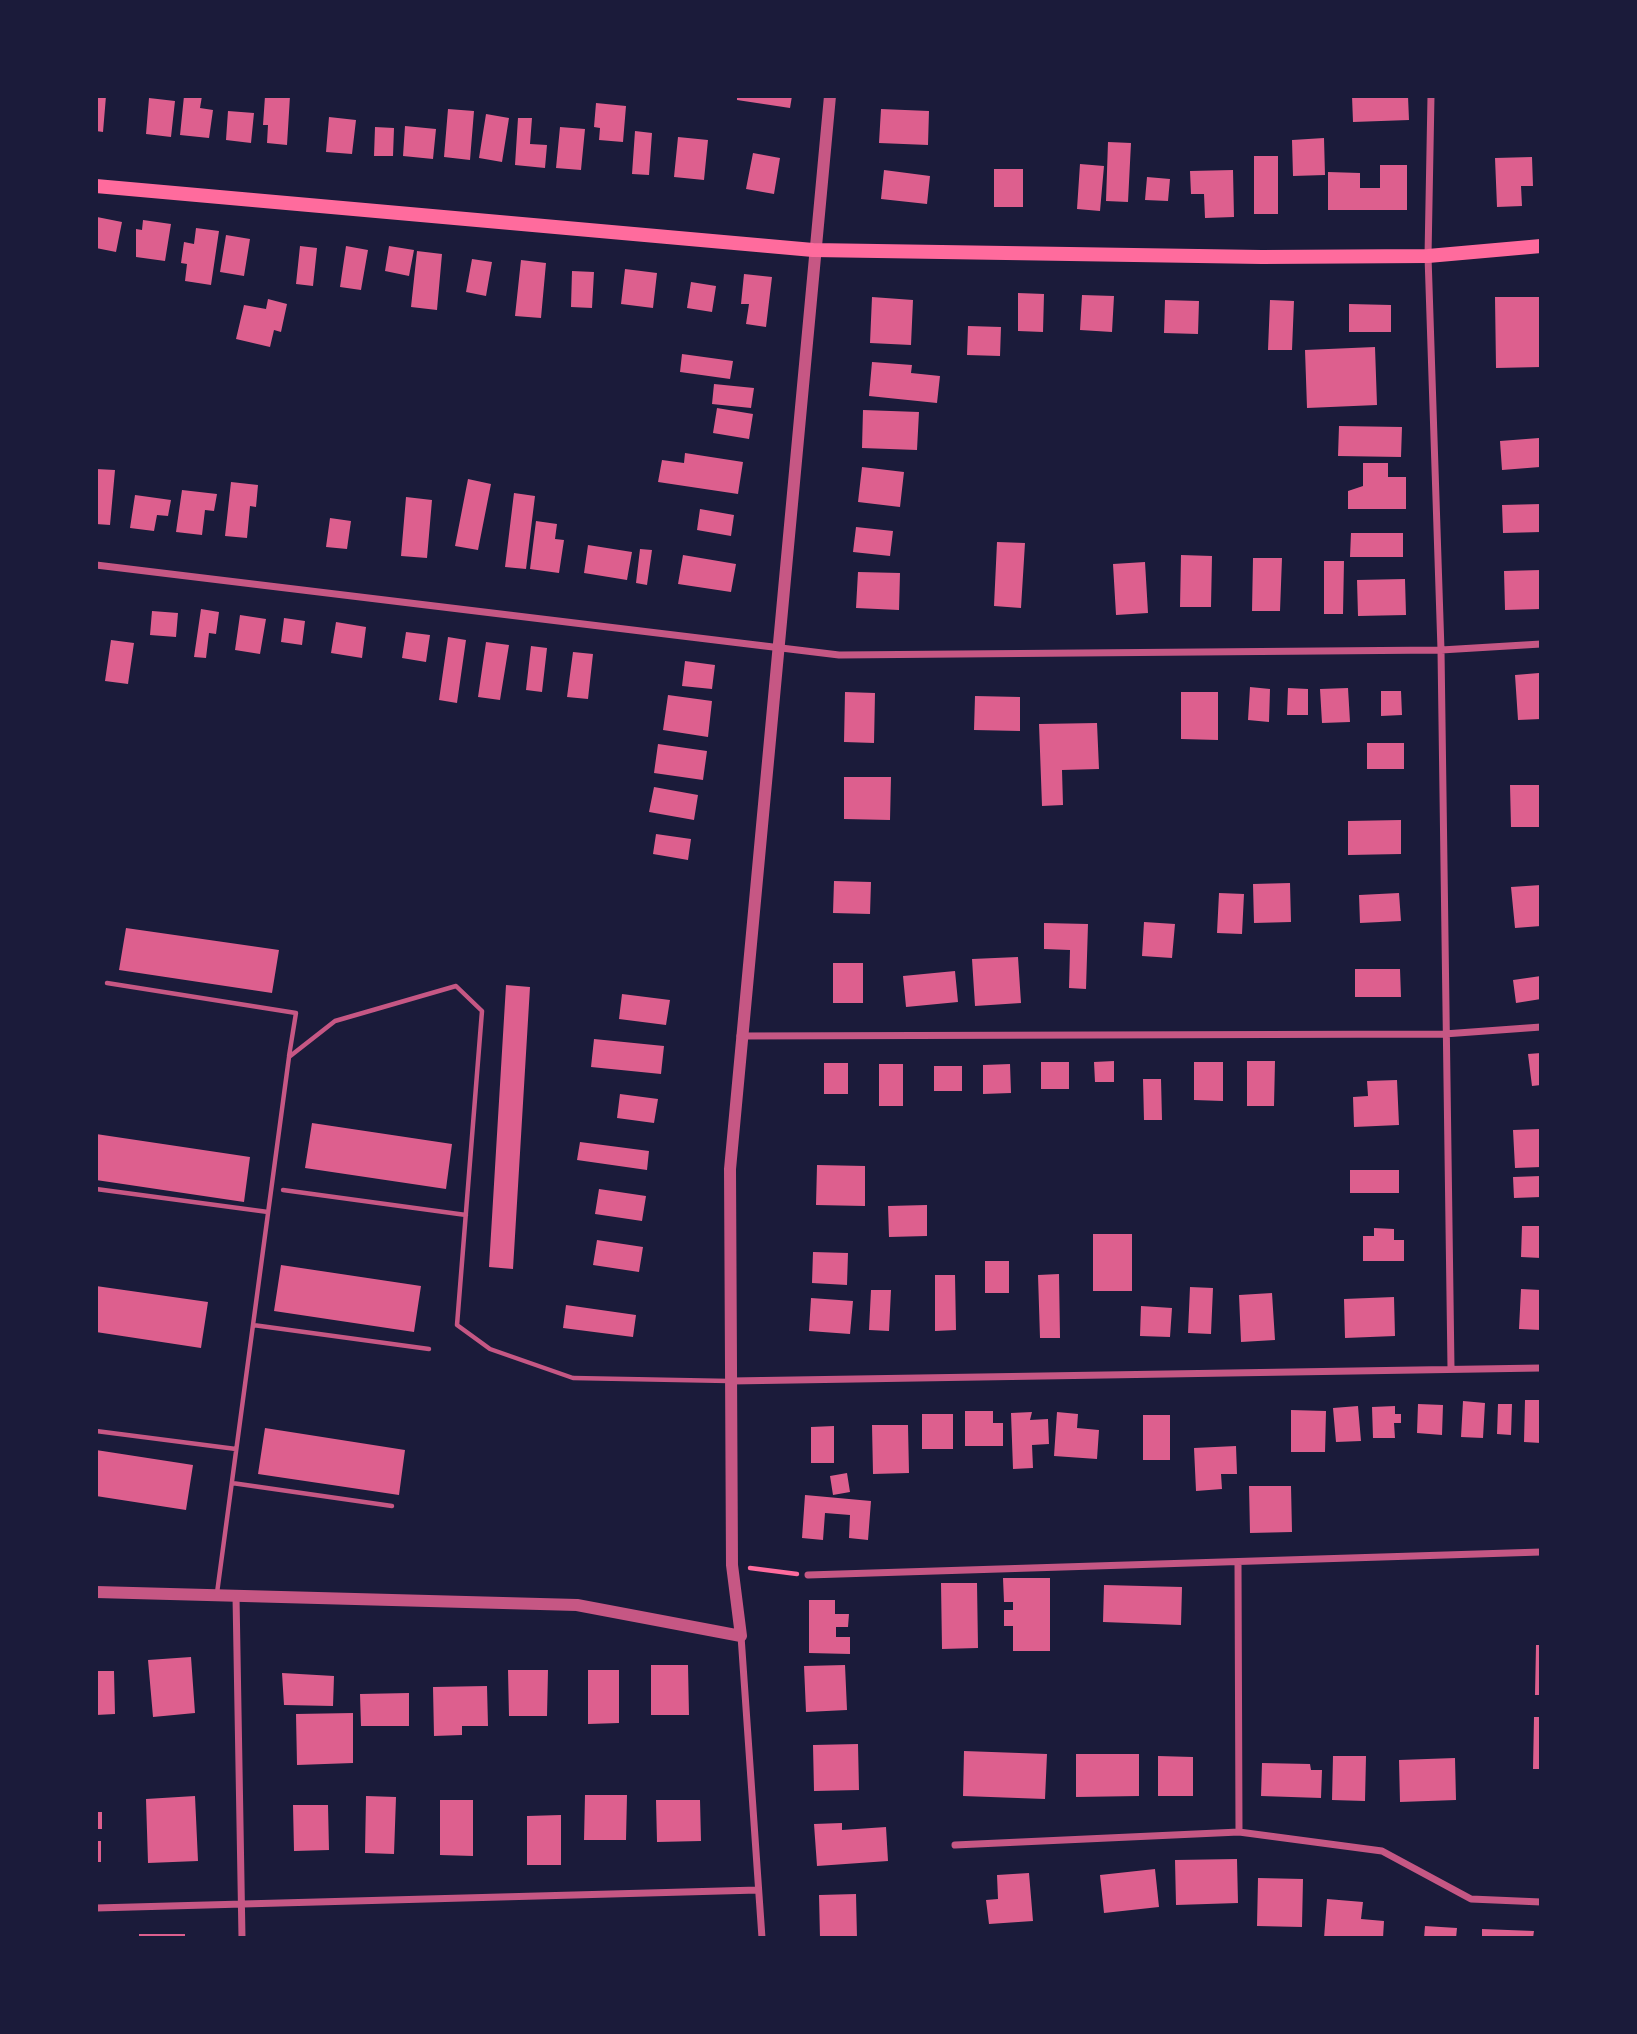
<!DOCTYPE html>
<html>
<head>
<meta charset="utf-8">
<style>
	body { margin:0 }
	#map { position:relative; width:1637px; height:2034px; overflow:hidden; background:#1b1b3a; font-family:"IBM Plex Sans",sans-serif }
	canvas { display:block }
	.frame { position:absolute; inset:0; border:98px solid #1b1b3a; pointer-events:none }
</style>
</head>
<body>
<div id="map">
<canvas width="1637" height="2034"></canvas>
<div class="frame"></div>
</div>
<script>
const c = document.querySelector('canvas').getContext('2d');
c.lineJoin = 'round';
function fillPath(path, color) { c.fillStyle = color; c.fill(path, 'evenodd'); }
function strokePath(path, color, width, dash) { c.strokeStyle = color; c.lineWidth = width; c.lineCap = dash ? 'butt' : 'round'; c.setLineDash(dash || []); c.stroke(path); }
fillPath(new Path2D(`
	M96,96H106L103,132L96,131Z
	M184,96H202L200,108L213,110L209,138L180,135Z
	M265,96H290L287,145L267,143L268,125H263Z
	M737,96H792L790,108L737,100Z
	M1352,96H1408L1409,120L1353,122Z
	M149,98L175,101L171,137L146,134Z
	M596,103L626,106L623,142L599,140L600,128L594,127Z
	M448,109L474,111L470,160L444,157Z
	M881,109L929,111L928,145L879,143Z
	M228,111L254,113L251,143L226,140Z
	M486,114L509,118L502,162L479,158Z
	M329,117L356,120L352,154L326,152Z
	M518,118H532L530,144L547,145L545,168L515,165Z
	M405,126L436,129L433,159L403,156Z
	M375,127L394,128L393,156H374Z
	M560,127L585,129L581,170L556,168Z
	M635,131L652,133L649,175L632,174Z
	M678,137L708,140L704,180L674,177Z
	M1324,138L1325,175L1293,176L1292,140Z
	M1108,142L1131,143L1128,202L1106,201Z
	M753,153L780,158L774,194L746,189Z
	M1254,156H1278V214H1254Z
	M1532,157L1533,186H1521L1522,206L1497,207L1495,158Z
	M1080,164L1104,166L1100,211L1077,209Z
	M1380,165H1407V210H1328V172L1360,173V188H1380Z
	M994,169H1023V207H994Z
	M884,170L930,176L927,204L881,199Z
	M1233,170L1234,217L1205,218L1204,194H1191L1190,171Z
	M1147,177L1170,179L1168,201L1145,200Z
	M97,217L122,222L116,252L96,248Z
	M143,220L171,224L165,261L136,257V229L142,230Z
	M196,228L219,231L211,285L185,281L187,264L181,263L184,242L194,244Z
	M226,235L250,239L244,276L220,272Z
	M300,246L317,248L313,286L296,284Z
	M346,246L368,250L361,290L340,287Z
	M389,246L414,250L409,276L385,271Z
	M417,251L442,254L437,310L411,307Z
	M472,259L492,262L486,296L466,292Z
	M521,260L546,263L541,318L515,316Z
	M625,269L657,273L653,308L621,304Z
	M572,271L594,272L592,308L571,307Z
	M744,274L772,277L766,327L746,324L749,304H741Z
	M691,282L716,286L712,312L687,308Z
	M1018,293L1044,294L1043,332L1018,331Z
	M1082,295L1114,296L1112,332L1080,330Z
	M872,297L913,300L911,345L870,343Z
	M1495,297H1541V367L1496,368Z
	M268,299L287,304L281,332L274,330L270,347L236,339L244,305L266,309Z
	M1165,300L1199,301L1198,334L1164,333Z
	M1270,300L1294,301L1292,350H1268Z
	M1349,304L1391,305V332H1349Z
	M968,326L1001,327L1000,356L967,355Z
	M1375,347L1377,405L1307,408L1305,350Z
	M682,354L733,361L730,379L680,372Z
	M872,362L912,365L911,373L940,376L937,403L869,396Z
	M714,384L754,388L751,408L712,404Z
	M717,408L753,414L749,439L713,433Z
	M863,410L919,412L917,450L862,448Z
	M1339,426L1402,427L1401,457L1338,456Z
	M1539,438L1540,467L1502,470L1500,441Z
	M685,453L743,462L738,494L658,482L662,460L684,463Z
	M1363,463H1388V477H1406V509H1348V491L1363,486Z
	M862,467L904,472L900,507L858,502Z
	M96,469L115,470L110,525L96,524Z
	M468,479L491,484L478,550L455,546Z
	M231,482L258,485L256,507L250,506L247,538L225,536Z
	M182,490L217,494L214,511L205,510L202,535L176,532Z
	M514,493L535,496L526,569L505,567Z
	M135,495L171,500L168,516L157,515L154,531L130,528Z
	M406,497L432,500L427,558L401,556Z
	M1541,504V532L1503,533L1502,505Z
	M700,509L734,515L731,536L697,530Z
	M330,518L351,521L347,549L326,547Z
	M536,521L557,524L555,539L564,540L559,573L530,569Z
	M856,527L893,531L890,556L853,552Z
	M1351,533H1403V557H1350Z
	M997,542L1025,543L1021,608L994,606Z
	M588,545L632,552L627,580L584,573Z
	M640,549L652,550L647,585L636,583Z
	M683,555L736,564L731,592L678,584Z
	M1181,555L1212,556L1211,607H1180Z
	M1253,558H1282L1280,611H1252Z
	M1324,561H1344L1343,614H1324Z
	M1145,562L1148,613L1116,615L1113,564Z
	M1541,570V609L1505,610L1504,571Z
	M858,572L900,573L899,610L856,608Z
	M1405,579L1406,615L1358,616L1357,580Z
	M201,609L219,612L216,634L209,633L206,658L194,657Z
	M152,611L178,613L176,637L150,635Z
	M240,615L266,619L260,654L235,650Z
	M284,618L305,621L302,645L281,642Z
	M336,622L366,627L362,658L331,653Z
	M406,632L430,635L426,662L402,658Z
	M448,637L466,640L457,703L439,700Z
	M111,640L134,643L128,684L105,681Z
	M486,642L509,645L500,700L478,697Z
	M531,646L547,648L542,692L526,690Z
	M573,652L593,654L588,699L567,697Z
	M685,661L715,665L712,689L682,686Z
	M1539,673L1541,719L1518,720L1515,675Z
	M1250,687L1270,689L1269,722L1248,720Z
	M1288,688L1308,689V715H1287Z
	M1348,688L1350,722L1322,723L1320,689Z
	M1381,691H1401L1402,715L1381,716Z
	M845,692L875,693L874,743L844,742Z
	M1181,692H1218V740L1181,739Z
	M668,695L712,701L708,737L663,730Z
	M975,696L1020,697V731L974,730Z
	M1097,723L1099,769L1062,770L1063,805L1042,806L1039,724Z
	M1367,743H1404V769H1367Z
	M658,744L707,751L703,780L654,773Z
	M844,777H891L890,820L844,819Z
	M1510,785H1541V827H1511Z
	M654,787L698,795L694,820L649,812Z
	M1401,820V854L1348,855V821Z
	M656,834L691,839L688,860L653,854Z
	M834,881L871,882L870,914L833,913Z
	M1290,883L1291,922L1254,923L1253,884Z
	M1541,885V926L1515,928L1511,887Z
	M1219,893L1244,894L1242,934L1217,933Z
	M1399,893L1401,921L1360,923L1359,895Z
	M1144,922L1175,924L1172,958L1142,956Z
	M1044,923L1088,924L1086,989L1069,988L1070,950L1044,949Z
	M126,928L279,950L272,993L119,970Z
	M1018,957L1021,1003L975,1006L972,959Z
	M833,963H863V1003H833Z
	M1355,969H1400L1401,997H1355Z
	M955,971L958,1002L906,1007L903,976Z
	M1541,976V999L1516,1003L1513,980Z
	M506,985L530,987L513,1269L489,1267Z
	M622,994L670,1000L666,1025L619,1019Z
	M594,1039L664,1046L661,1074L591,1067Z
	M1541,1053V1085L1532,1086L1528,1054Z
	M1114,1061V1082H1095L1094,1062Z
	M1247,1061H1275L1274,1106H1247Z
	M1041,1062H1069V1089H1041Z
	M1194,1062H1223V1101L1194,1100Z
	M824,1063H848V1094H824Z
	M879,1064H903V1106H879Z
	M1010,1064L1011,1093L983,1094V1065Z
	M934,1066H962V1091H934Z
	M1143,1079H1161L1162,1120H1144Z
	M1397,1080L1399,1125L1354,1127L1353,1097L1368,1096L1367,1081Z
	M620,1094L658,1099L654,1123L617,1118Z
	M312,1123L452,1144L446,1189L305,1168Z
	M1541,1129V1167L1515,1168L1513,1130Z
	M96,1134L250,1157L244,1202L96,1180Z
	M580,1142L649,1151L647,1170L577,1160Z
	M817,1165L865,1166V1206L816,1205Z
	M1350,1170H1399V1193H1350Z
	M1541,1176V1197L1514,1198L1513,1177Z
	M599,1189L646,1196L642,1221L595,1214Z
	M927,1205V1236L889,1237L888,1206Z
	M1522,1226H1541V1258L1521,1257Z
	M1374,1228L1394,1229V1240H1404V1261H1363V1236H1374Z
	M1093,1234H1132V1291H1093Z
	M597,1240L643,1247L639,1272L593,1265Z
	M813,1252L848,1253L847,1285L812,1283Z
	M985,1261H1009V1293H985Z
	M281,1265L421,1286L414,1332L274,1311Z
	M1059,1274L1060,1338H1040L1038,1275Z
	M935,1275H955L956,1330L935,1331Z
	M96,1286L208,1302L201,1348L96,1332Z
	M1190,1287L1213,1288L1211,1334L1188,1333Z
	M1521,1289L1541,1290V1330L1519,1329Z
	M871,1290H891L889,1331L869,1330Z
	M1272,1293L1275,1340L1241,1342L1239,1295Z
	M1394,1297L1395,1336L1345,1338L1344,1299Z
	M811,1298L853,1301L850,1334L809,1331Z
	M566,1305L636,1315L633,1337L563,1328Z
	M1141,1306L1172,1308L1170,1337L1140,1336Z
	M1525,1400H1541V1443L1524,1442Z
	M1463,1401L1485,1403L1483,1438L1461,1437Z
	M1418,1404L1443,1405L1442,1435L1417,1433Z
	M1498,1404H1512L1511,1435L1497,1434Z
	M1358,1406L1361,1441L1336,1442L1333,1408Z
	M1395,1406V1414H1401V1423H1394L1395,1438H1373L1372,1407Z
	M1291,1410L1326,1411L1325,1452H1291Z
	M965,1411H993V1423H1003V1446H965Z
	M1032,1412L1030,1420L1048,1419L1049,1444L1032,1445L1033,1468L1013,1469L1011,1413Z
	M1057,1412L1078,1414L1077,1428L1099,1430L1097,1459L1054,1456Z
	M922,1414H953V1449H922Z
	M1143,1415H1170V1460H1143Z
	M872,1425H908L909,1473L873,1474Z
	M834,1426V1463H811V1427Z
	M265,1428L405,1450L399,1495L258,1474Z
	M1236,1446L1237,1474H1221L1222,1489L1196,1491L1194,1448Z
	M96,1450L193,1465L186,1510L96,1496Z
	M847,1473L850,1492L833,1495L830,1476Z
	M1249,1486H1291L1292,1532L1250,1533Z
	M805,1495L871,1501L868,1540L849,1538L850,1515L825,1513L823,1540L802,1538Z
	M1003,1578H1050V1651H1013V1626H1004V1610H1013V1602H1004Z
	M941,1583H977L978,1648L942,1649Z
	M1104,1585L1182,1587L1181,1625L1103,1622Z
	M809,1600H835V1614H849L848,1627H836V1637H850V1654L809,1653Z
	M1536,1645H1541V1695H1535Z
	M191,1657L195,1713L153,1717L148,1660Z
	M651,1665H688L689,1715H651Z
	M845,1665L847,1710L806,1712L804,1666Z
	M508,1670H548L547,1716H509Z
	M588,1670H619V1723L588,1724Z
	M96,1671H114L115,1714L96,1715Z
	M282,1673L334,1676L333,1706L284,1705Z
	M487,1686L488,1726H462V1735L434,1736L433,1687Z
	M409,1693V1726H361L360,1694Z
	M353,1713V1763L297,1765L296,1714Z
	M1534,1717H1541V1769H1533Z
	M858,1744L859,1790L814,1791L813,1745Z
	M964,1751L1047,1754L1045,1799L963,1796Z
	M1076,1754H1139V1796L1076,1797Z
	M1158,1756L1193,1757V1796H1158Z
	M1333,1756H1366L1365,1801L1332,1800Z
	M1455,1758L1456,1800L1400,1802L1399,1760Z
	M1262,1763L1310,1764L1311,1770H1322L1321,1798L1261,1796Z
	M585,1795H627L626,1840H584Z
	M195,1796L198,1861L148,1863L146,1799Z
	M366,1796L396,1797L394,1854L365,1853Z
	M440,1800H473V1856L440,1855Z
	M656,1800H700L701,1841L657,1842Z
	M293,1805H328L329,1850L294,1851Z
	M96,1812H102V1829H96Z
	M561,1815V1865H527V1816Z
	M842,1823V1830L886,1827L888,1861L817,1866L814,1824Z
	M96,1841H101V1862H96Z
	M1237,1859L1238,1903L1176,1905L1175,1860Z
	M1155,1869L1159,1907L1104,1913L1100,1875Z
	M1029,1873L1033,1921L989,1924L986,1900L998,1899L997,1875Z
	M1258,1878L1303,1879L1302,1927L1257,1926Z
	M856,1894L857,1938H820L819,1895Z
	M1327,1899L1363,1902L1361,1919L1384,1921L1383,1938H1324Z
	M1425,1926L1457,1928L1456,1938H1424Z
	M1482,1929L1534,1931L1533,1938H1482Z
	M139,1934H185V1938H139Z`), '#dd5f8e');
strokePath(new Path2D(`
	M750,1568L797,1574`), '#ff6b9d', 4.5);
strokePath(new Path2D(`
	M107,983L296,1013L289,1056
	M96,1189L268,1212
	M283,1190L466,1215
	M253,1325L429,1349
	M96,1431L236,1449
	M232,1483L392,1506
	M217,1593L289,1057L335,1021L456,986L482,1011L457,1325L490,1349L573,1378L729,1381`), '#c65784', 4.5);
strokePath(new Path2D(`
	M1431,96L1428,256L1441,650L1451,1368
	M96,565L839,655L1441,650L1541,644
	M740,1036L1444,1034L1541,1027
	M731,1381L1541,1368
	M1238,1562L1239,1832
	M808,1575L1541,1552
	M236,1596L242,1938
	M741,1636L762,1938
	M955,1845L1239,1832L1382,1851L1471,1899L1541,1902
	M96,1908L758,1890`), '#c65784', 7);
strokePath(new Path2D(`
	M96,1592L577,1605L741,1636L732,1565L730,1169L830,96`), '#c65784', 12);
strokePath(new Path2D(`
	M96,186L813,250L1262,257L1428,256L1541,246`), '#ff6b9d', 14);
</script>
</body>
</html>
